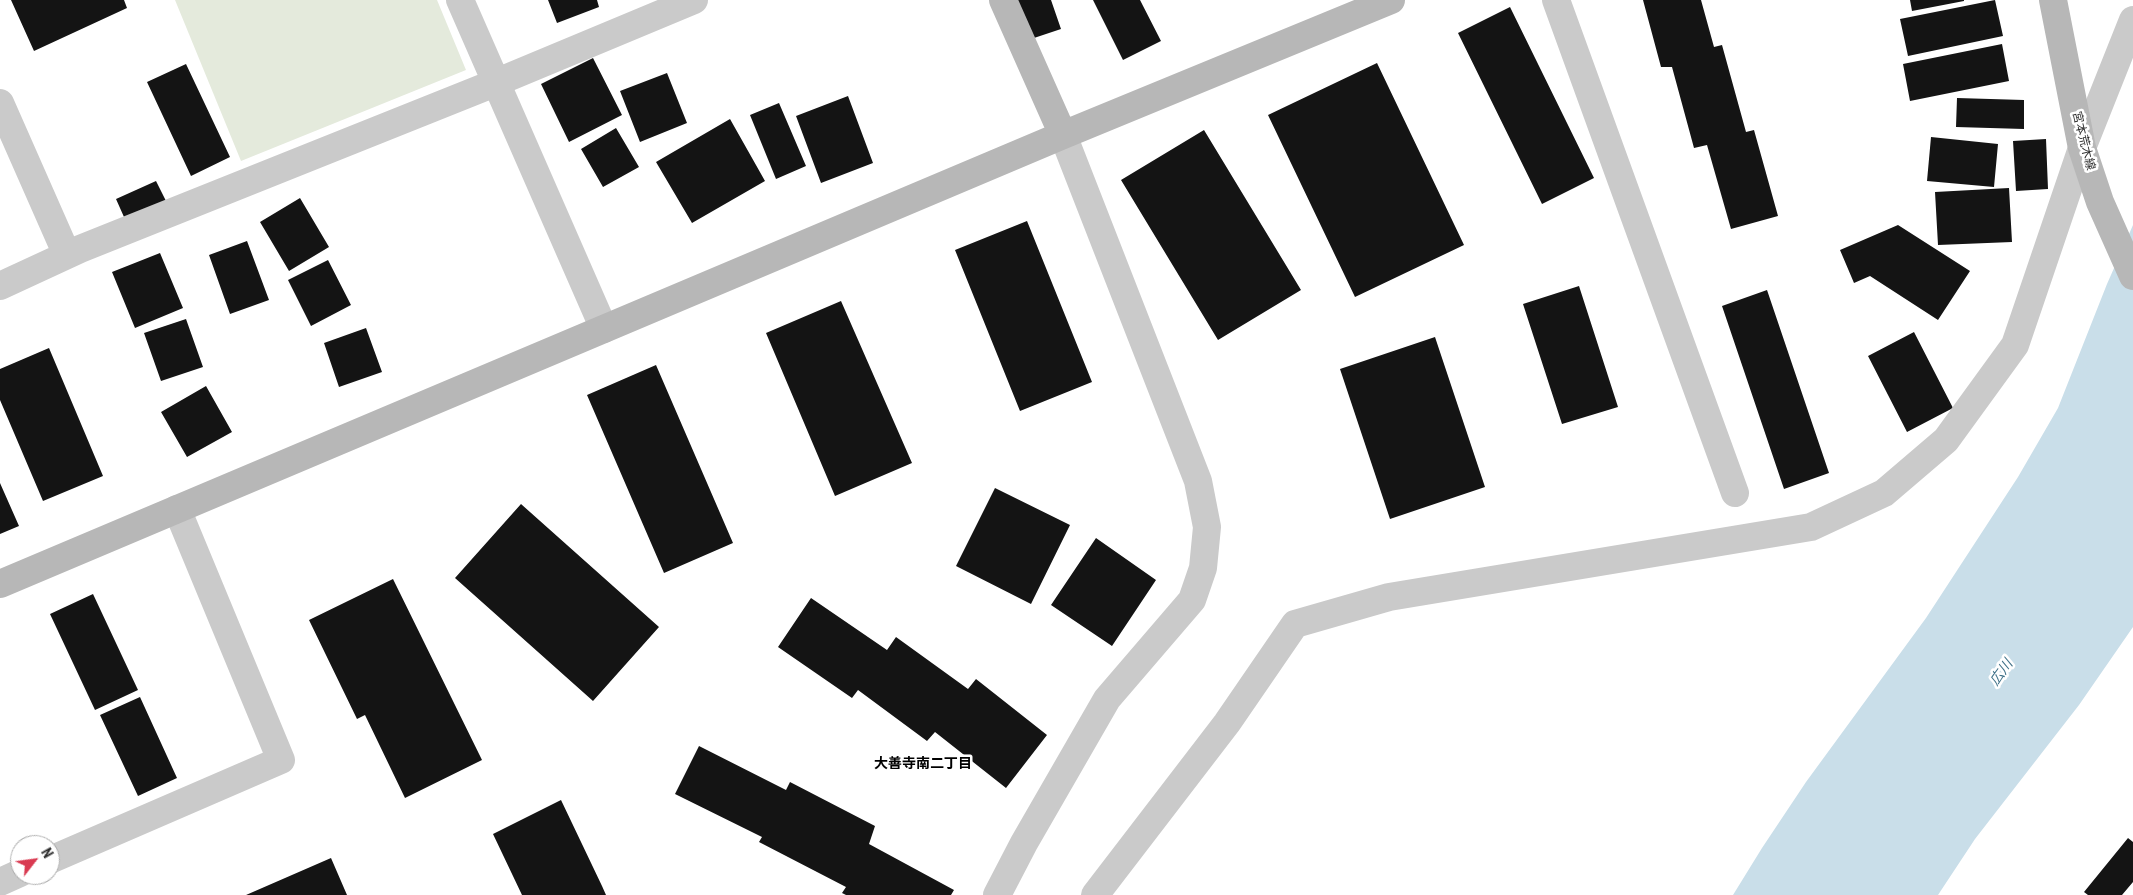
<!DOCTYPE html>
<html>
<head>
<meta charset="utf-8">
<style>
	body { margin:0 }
	#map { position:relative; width:2133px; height:895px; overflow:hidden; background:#fff; font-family:"Roboto Condensed",sans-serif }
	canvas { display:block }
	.north { position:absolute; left:10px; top:835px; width:50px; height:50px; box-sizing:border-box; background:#fff; border:1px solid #ababab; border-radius:50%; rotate:60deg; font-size:14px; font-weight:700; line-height:20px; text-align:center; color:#2d2d2d }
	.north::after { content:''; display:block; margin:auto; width:18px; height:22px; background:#d93a51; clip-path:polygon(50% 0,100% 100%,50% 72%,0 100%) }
</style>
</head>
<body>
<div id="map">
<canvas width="2133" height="895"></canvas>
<div class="north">N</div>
</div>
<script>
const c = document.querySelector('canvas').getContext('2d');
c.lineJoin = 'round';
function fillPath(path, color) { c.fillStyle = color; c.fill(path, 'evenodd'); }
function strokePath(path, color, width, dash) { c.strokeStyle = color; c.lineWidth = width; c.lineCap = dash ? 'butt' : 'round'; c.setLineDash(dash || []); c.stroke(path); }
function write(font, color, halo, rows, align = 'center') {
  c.font = font + ' "Roboto Condensed","Noto Sans JP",sans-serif'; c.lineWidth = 5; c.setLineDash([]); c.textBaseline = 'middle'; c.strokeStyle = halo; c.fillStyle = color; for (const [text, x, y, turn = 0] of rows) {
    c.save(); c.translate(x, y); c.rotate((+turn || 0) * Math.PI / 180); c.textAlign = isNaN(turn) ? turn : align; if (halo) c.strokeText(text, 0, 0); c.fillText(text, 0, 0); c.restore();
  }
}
fillPath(new Path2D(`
	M175,0H437L466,70L241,161Z`), '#e4eadc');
fillPath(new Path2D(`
	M2133,225V627L2079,705L1975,839L1938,895H1733L1762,848L1806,782L1926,618L2018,477L2058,408L2107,284Z`), '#c9dee9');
fillPath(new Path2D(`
	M11,0H124L127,8L34,51Z
	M548,0H597L599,7L557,23Z
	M1007,0H1051L1061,29L1022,42Z
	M1093,0H1140L1161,41L1123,60Z
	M1643,0H1701L1714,47L1722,45L1746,132L1754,130L1778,216L1731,229L1707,145L1694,148L1672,67H1661Z
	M1910,0H1964V1L1912,11Z
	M1995,0L2003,36L1908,56L1900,19Z
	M1510,7L1594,178L1542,204L1458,33Z
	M2002,44L2009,81L1910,101L1903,64Z
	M593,58L622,115L569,142L541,84Z
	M1377,63L1464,245L1355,297L1268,115Z
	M186,64L230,157L191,176L147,82Z
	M667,73L687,123L640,142L620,91Z
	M848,96L873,163L821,183L796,116Z
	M1957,98L2024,100V129L1956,127Z
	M779,103L806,166L776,179L750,115Z
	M730,119L765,181L692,223L656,162Z
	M616,128L639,167L603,187L581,149Z
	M1204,130L1301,290L1218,340L1121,180Z
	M1931,137L1998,144L1994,187L1927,181Z
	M2046,139L2048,189L2016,191L2013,141Z
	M156,181L169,207L128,226L116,199Z
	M2009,188L2012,242L1938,245L1935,192Z
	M300,198L329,247L289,271L260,222Z
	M1027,221L1092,382L1020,411L955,250Z
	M1898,225L1970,271L1938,320L1870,276L1854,283L1840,250Z
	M247,241L269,300L230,314L209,255Z
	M160,253L183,308L135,328L112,272Z
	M328,260L351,305L311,326L288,280Z
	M1579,286L1618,407L1562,424L1523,304Z
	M1767,290L1829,473L1784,489L1722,306Z
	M841,301L912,463L835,496L766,333Z
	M186,319L203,367L161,381L144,333Z
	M366,328L382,372L339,387L324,343Z
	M1914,332L1953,408L1907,432L1868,356Z
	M1435,337L1485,487L1390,519L1340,369Z
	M49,348L103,476L43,501L0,400V369Z
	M656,365L733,543L664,573L587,395Z
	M206,386L232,432L187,457L161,412Z
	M0,483L19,526L0,534Z
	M995,488L1070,525L1031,604L956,566Z
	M521,504L659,627L593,701L455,578Z
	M1096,538L1156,580L1112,646L1051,605Z
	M393,579L482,760L405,798L365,715L357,719L309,620Z
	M93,594L138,690L95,710L50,614Z
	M811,598L887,650L896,637L968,689L976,679L1047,735L1006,788L935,732L927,741L858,690L852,698L778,647Z
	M140,697L177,778L138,796L100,715Z
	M699,746L786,790L790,782L875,826L869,844L954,890L951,895H846L842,893L846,887L759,842L762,837L675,794Z
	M561,800L602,886L606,895H522L493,834Z
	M2128,838L2133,842V882L2122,895H2088L2084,892Z
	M331,858L347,895H246Z`), '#141414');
strokePath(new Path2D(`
	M460,0L604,329
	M1556,0L1735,493
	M0,103L67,255
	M0,286L80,249L495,83L694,0
	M50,860L281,760L177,509
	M0,882L20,873
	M997,895L1024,843L1107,699L1192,600L1203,568L1207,527L1198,481L1063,135
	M1095,895L1227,723L1295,624L1389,597L1811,527L1884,493L1946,440L2015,345L2082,148L2133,20`), '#cacaca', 28);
strokePath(new Path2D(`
	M1003,0L1063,135
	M2053,0L2082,148L2100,202L2133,276
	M0,584L1063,135L1391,0`), '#b7b7b7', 28);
write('12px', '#2d2d2d', '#fff', [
	["宮本荒木線",2083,141,76]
]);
write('italic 14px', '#417289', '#fff', [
	["広川",2002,673,-54]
]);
write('bold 14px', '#000', '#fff', [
	["大善寺南二丁目",923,764]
]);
</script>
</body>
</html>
